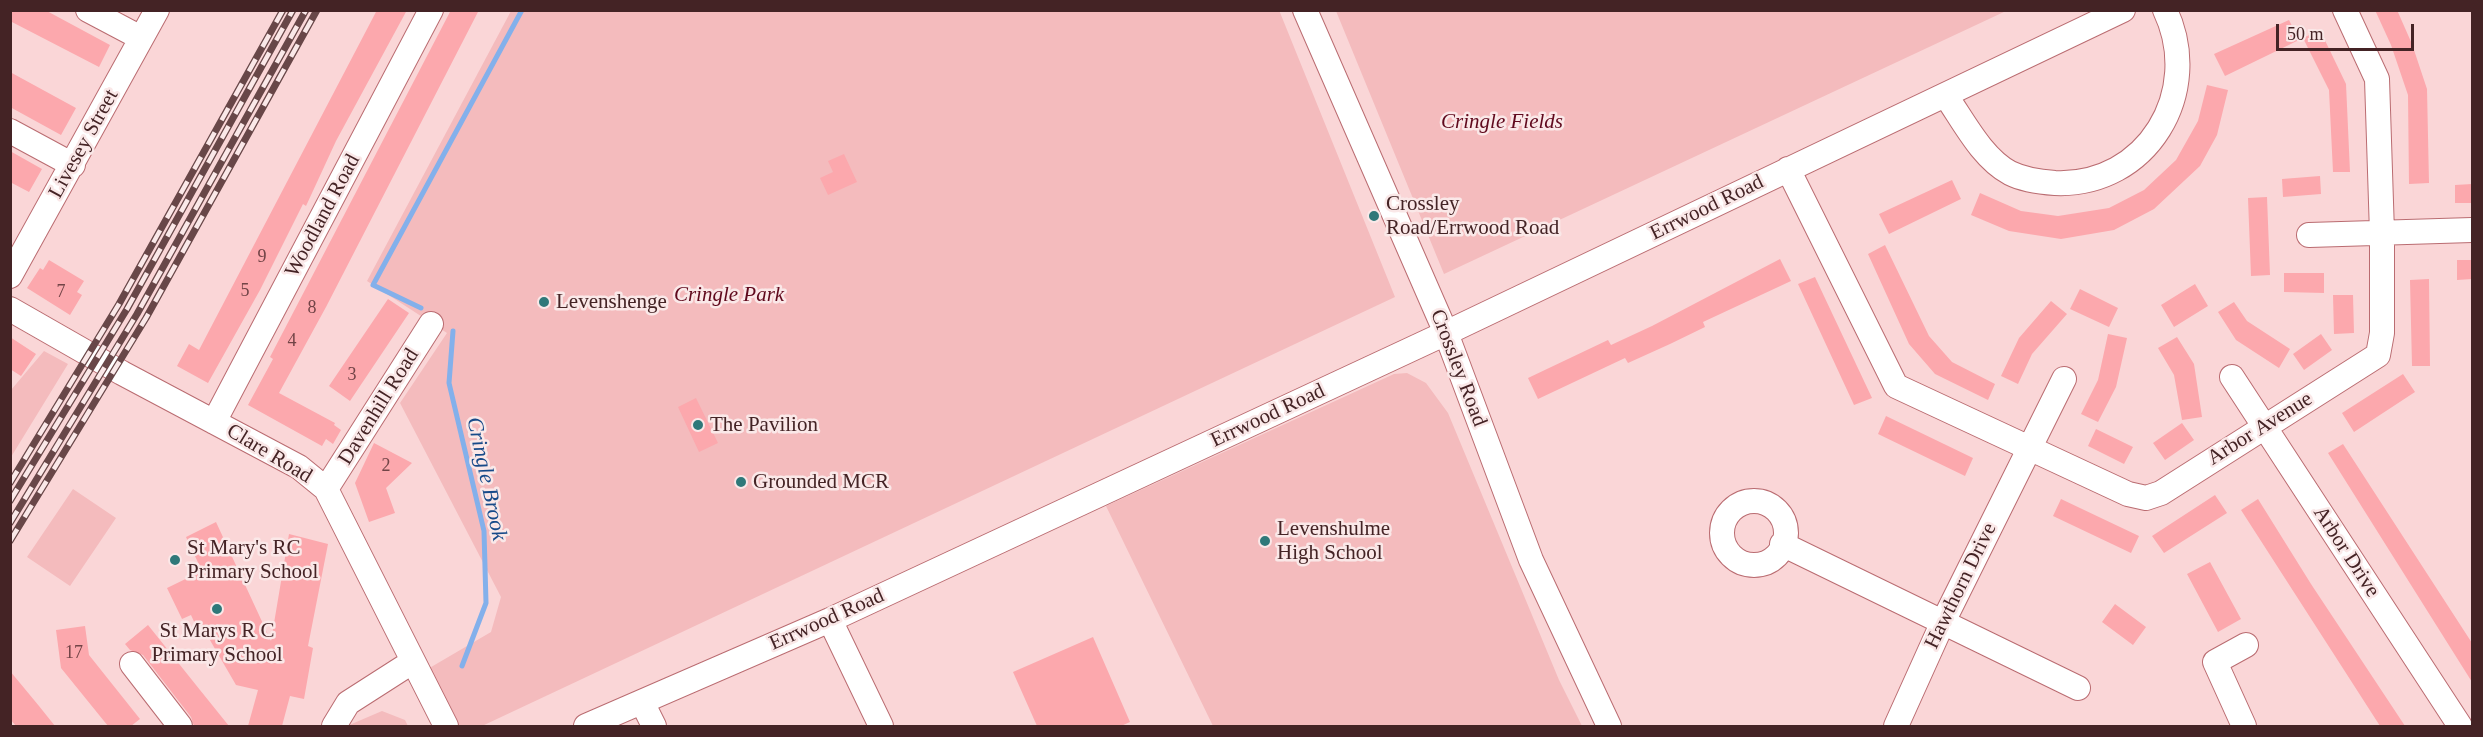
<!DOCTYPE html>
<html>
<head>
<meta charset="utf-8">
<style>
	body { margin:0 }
	#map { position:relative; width:2483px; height:737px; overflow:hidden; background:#fad6d7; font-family:Georgia,serif }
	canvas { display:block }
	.frame { position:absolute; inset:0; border:12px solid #442325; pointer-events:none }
	.scale { position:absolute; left:2276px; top:24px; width:138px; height:27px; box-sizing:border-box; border:3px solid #442325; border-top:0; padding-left:8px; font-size:18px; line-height:21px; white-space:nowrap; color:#442325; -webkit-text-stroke:4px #fae8e8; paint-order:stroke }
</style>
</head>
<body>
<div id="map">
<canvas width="2483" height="737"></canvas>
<div class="frame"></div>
<div class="scale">50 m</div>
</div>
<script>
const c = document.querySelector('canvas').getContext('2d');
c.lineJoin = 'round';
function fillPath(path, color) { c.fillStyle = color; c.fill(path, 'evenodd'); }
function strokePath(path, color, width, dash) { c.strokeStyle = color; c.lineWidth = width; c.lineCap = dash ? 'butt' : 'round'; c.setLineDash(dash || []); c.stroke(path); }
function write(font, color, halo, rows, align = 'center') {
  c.font = font + ' Georgia,serif'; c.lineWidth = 5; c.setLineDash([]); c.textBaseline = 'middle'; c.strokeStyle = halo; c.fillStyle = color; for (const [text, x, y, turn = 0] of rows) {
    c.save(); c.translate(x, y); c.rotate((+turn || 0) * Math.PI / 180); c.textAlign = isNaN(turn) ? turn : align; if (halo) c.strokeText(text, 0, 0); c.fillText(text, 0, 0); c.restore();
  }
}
fillPath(new Path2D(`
	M1279,10L1395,297L482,726H458L426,670L491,632L501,597L400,403L447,333L367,281L511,11Z
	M1336,11H2006L1444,274Z
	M44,351L68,364L11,457V390Z
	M1407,373L1426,383L1448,413L1559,680L1582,726H1213L1106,506L1394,374Z
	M73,489L116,518L70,586L27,557Z
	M382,711L405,720L408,726H347Z`), '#f4bbbd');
strokePath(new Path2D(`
	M421,308L373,285L522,10
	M453,331L449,383L484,531L486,603L462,666`), '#83b0eb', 5);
fillPath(new Path2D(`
	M10,10H45L110,45L99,67L10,21Z
	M377,10H407L336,141L306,206L303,204L260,290L208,383L177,366L189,344L199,350Z
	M451,10H479L326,307L279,393L335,423L334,425L341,430L333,444L326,439L322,446L248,405L273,359L270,357Z
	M2375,10H2397L2412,44L2427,89L2429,183L2409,184L2408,95L2391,45Z
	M2289,20L2299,40L2225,76L2214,54Z
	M2320,30L2346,84L2350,172H2333L2329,90L2303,38Z
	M10,72L76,108L61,135L10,107Z
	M2207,85L2228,90L2217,135L2200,166L2154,209L2114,230L2061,239L2009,231L1971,215L1980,193L2021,211L2058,216L2109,208L2144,190L2176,160L2198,121Z
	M10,151L42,169L29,192L10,182Z
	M844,154L857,182L828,195L820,178L833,172L828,161Z
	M2320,176L2321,194L2283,197L2282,179Z
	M1952,180L1961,199L1889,234L1879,214Z
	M2472,184V203H2455V185Z
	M2267,197L2270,275L2251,276L2248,198Z
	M1885,245L1929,336L1952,362L1995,384L1988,400L1935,374L1909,344L1868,254Z
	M1780,259L1791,281L1703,322L1705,327L1670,344L1628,363L1625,358L1538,399L1528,378L1608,340L1611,345L1652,326Z
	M49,260L84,281L77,292L82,295L70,315L27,288L40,268L43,270Z
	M2457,260H2472V279L2457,280Z
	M2284,273H2324V293L2284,292Z
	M1815,277L1872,398L1854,405L1798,284Z
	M2429,279L2430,366H2412L2410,280Z
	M2195,284L2208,306L2174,327L2161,305Z
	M2080,289L2118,308L2109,327L2070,309Z
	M2333,295H2353L2354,333L2334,334Z
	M388,299L409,313L350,401L329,386Z
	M2051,301L2067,314L2032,354L2018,384L2001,376L2019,338Z
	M2234,302L2247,321L2290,349L2279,368L2236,340L2218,312Z
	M2108,334L2127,338L2116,387L2098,422L2081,414L2098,380Z
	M2321,334L2332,350L2304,370L2293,354Z
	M10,337L36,354L21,376L10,369Z
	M2177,337L2194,364L2202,417L2182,420L2174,375L2158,348Z
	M2403,374L2415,392L2354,432L2342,413Z
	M696,398L718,443L699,452L678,407Z
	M1886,416L1973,458L1965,476L1878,434Z
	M2182,423L2194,440L2165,460L2153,443Z
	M2096,429L2133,447L2124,464L2088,446Z
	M374,443L412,463L386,488L395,513L369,522L355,483Z
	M2343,444L2472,643V682L2328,453Z
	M2215,495L2227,513L2164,553L2152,536Z
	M2061,499L2139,536L2131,553L2053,516Z
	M2258,499L2311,584L2405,726H2380L2344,670L2241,510Z
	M216,522L271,641L289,534L328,544L308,646L313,648L304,699L290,696L282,726H248L258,690L236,685L207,635L201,637L191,615L182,619L167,588L202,571L186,537Z
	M2210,562L2241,619L2218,632L2187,574Z
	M2115,604L2146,627L2133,645L2102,622Z
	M148,625L200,690L229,726H194L191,717L143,655L130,650L125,644Z
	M85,626L89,655L140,719L131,726H108L61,668L56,630Z
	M1093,637L1130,722L1121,726H1037L1013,672Z
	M10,671L39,706L55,726H16L10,719Z`), '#fca8ad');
const minor = new Path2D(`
	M88,10L141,38
	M1305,10L1446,333L1531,560L1609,726
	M1946,96C1964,122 1982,158 2010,173C2024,180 2040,182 2055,183C2147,187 2204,92 2165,10
	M10,131L73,165
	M1788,169L1896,386L2128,494L2146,498L2161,493L2378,355L2382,333V233L2377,79L2345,10
	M2309,235L2472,230
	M10,276L157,10
	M10,309L122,373L299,467L326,489L446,726
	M2232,377L2460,726
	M214,422L431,10
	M326,489L431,324
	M1722 533a32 32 0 1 1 64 0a32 32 0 1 1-64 0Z
	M1782,544L2078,688
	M830,620L881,726
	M132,664L180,726
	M642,702L654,726
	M334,726L348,703L412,662
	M586,726L830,620L1446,333L2123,10
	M1896,726L1942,624L2064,379
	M2244,726L2215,662L2246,645`);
strokePath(minor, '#ba6c71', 26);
strokePath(minor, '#fff', 24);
const rail = new Path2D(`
	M10,483L119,304L283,10
	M10,501L127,309L293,10
	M10,523L137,314L306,10
	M10,541L146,318L317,10`);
strokePath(rail, '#684748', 7);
strokePath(rail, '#fae8e8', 4.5, [14]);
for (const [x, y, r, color] of [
	[1374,216,6,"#2f7879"],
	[544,302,6,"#2f7879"],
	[698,425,6,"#2f7879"],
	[741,482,6,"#2f7879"],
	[1265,541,6,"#2f7879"],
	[175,560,6,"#2f7879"],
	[217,609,6,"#2f7879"]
]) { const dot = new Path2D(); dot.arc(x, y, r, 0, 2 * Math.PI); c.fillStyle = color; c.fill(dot); strokePath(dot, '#fae8e8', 2); }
write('18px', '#724447', null, [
	["9",262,257],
	["5",245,291],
	["7",61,292],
	["8",312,308],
	["4",292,341],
	["3",352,375],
	["2",386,466],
	["17",74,653]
]);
write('italic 21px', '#60091d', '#fae8e8', [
	["Cringle Fields",1502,122],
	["Cringle Park",729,295]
]);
write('21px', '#442325', '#fae8e8', [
	["Livesey Street",84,144,-61],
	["Errwood Road",1707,208,-26],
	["Woodland Road",323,216,-62],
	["Crossley Road",1458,368,69],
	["Davenhill Road",379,407,-58],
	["Errwood Road",1268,416,-25],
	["Arbor Avenue",2260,429,-32],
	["Clare Road",269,454,31],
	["Arbor Drive",2346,552,57],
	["Hawthorn Drive",1961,586,-64],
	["Errwood Road",827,620,-24]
]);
write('21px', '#442325', '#fae8e8', [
	["Crossley",1386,204],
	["Road/Errwood Road",1386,228],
	["Levenshenge",556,302],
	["The Pavilion",710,425],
	["Grounded MCR",753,482],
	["Levenshulme",1277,529],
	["High School",1277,553],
	["St Mary's RC",187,548],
	["Primary School",187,572],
	["St Marys R C",217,631,"center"],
	["Primary School",217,655,"center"]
], 'left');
write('italic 22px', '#174a89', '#fae8e8', [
	["Cringle Brook",486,479,78]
]);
</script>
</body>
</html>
